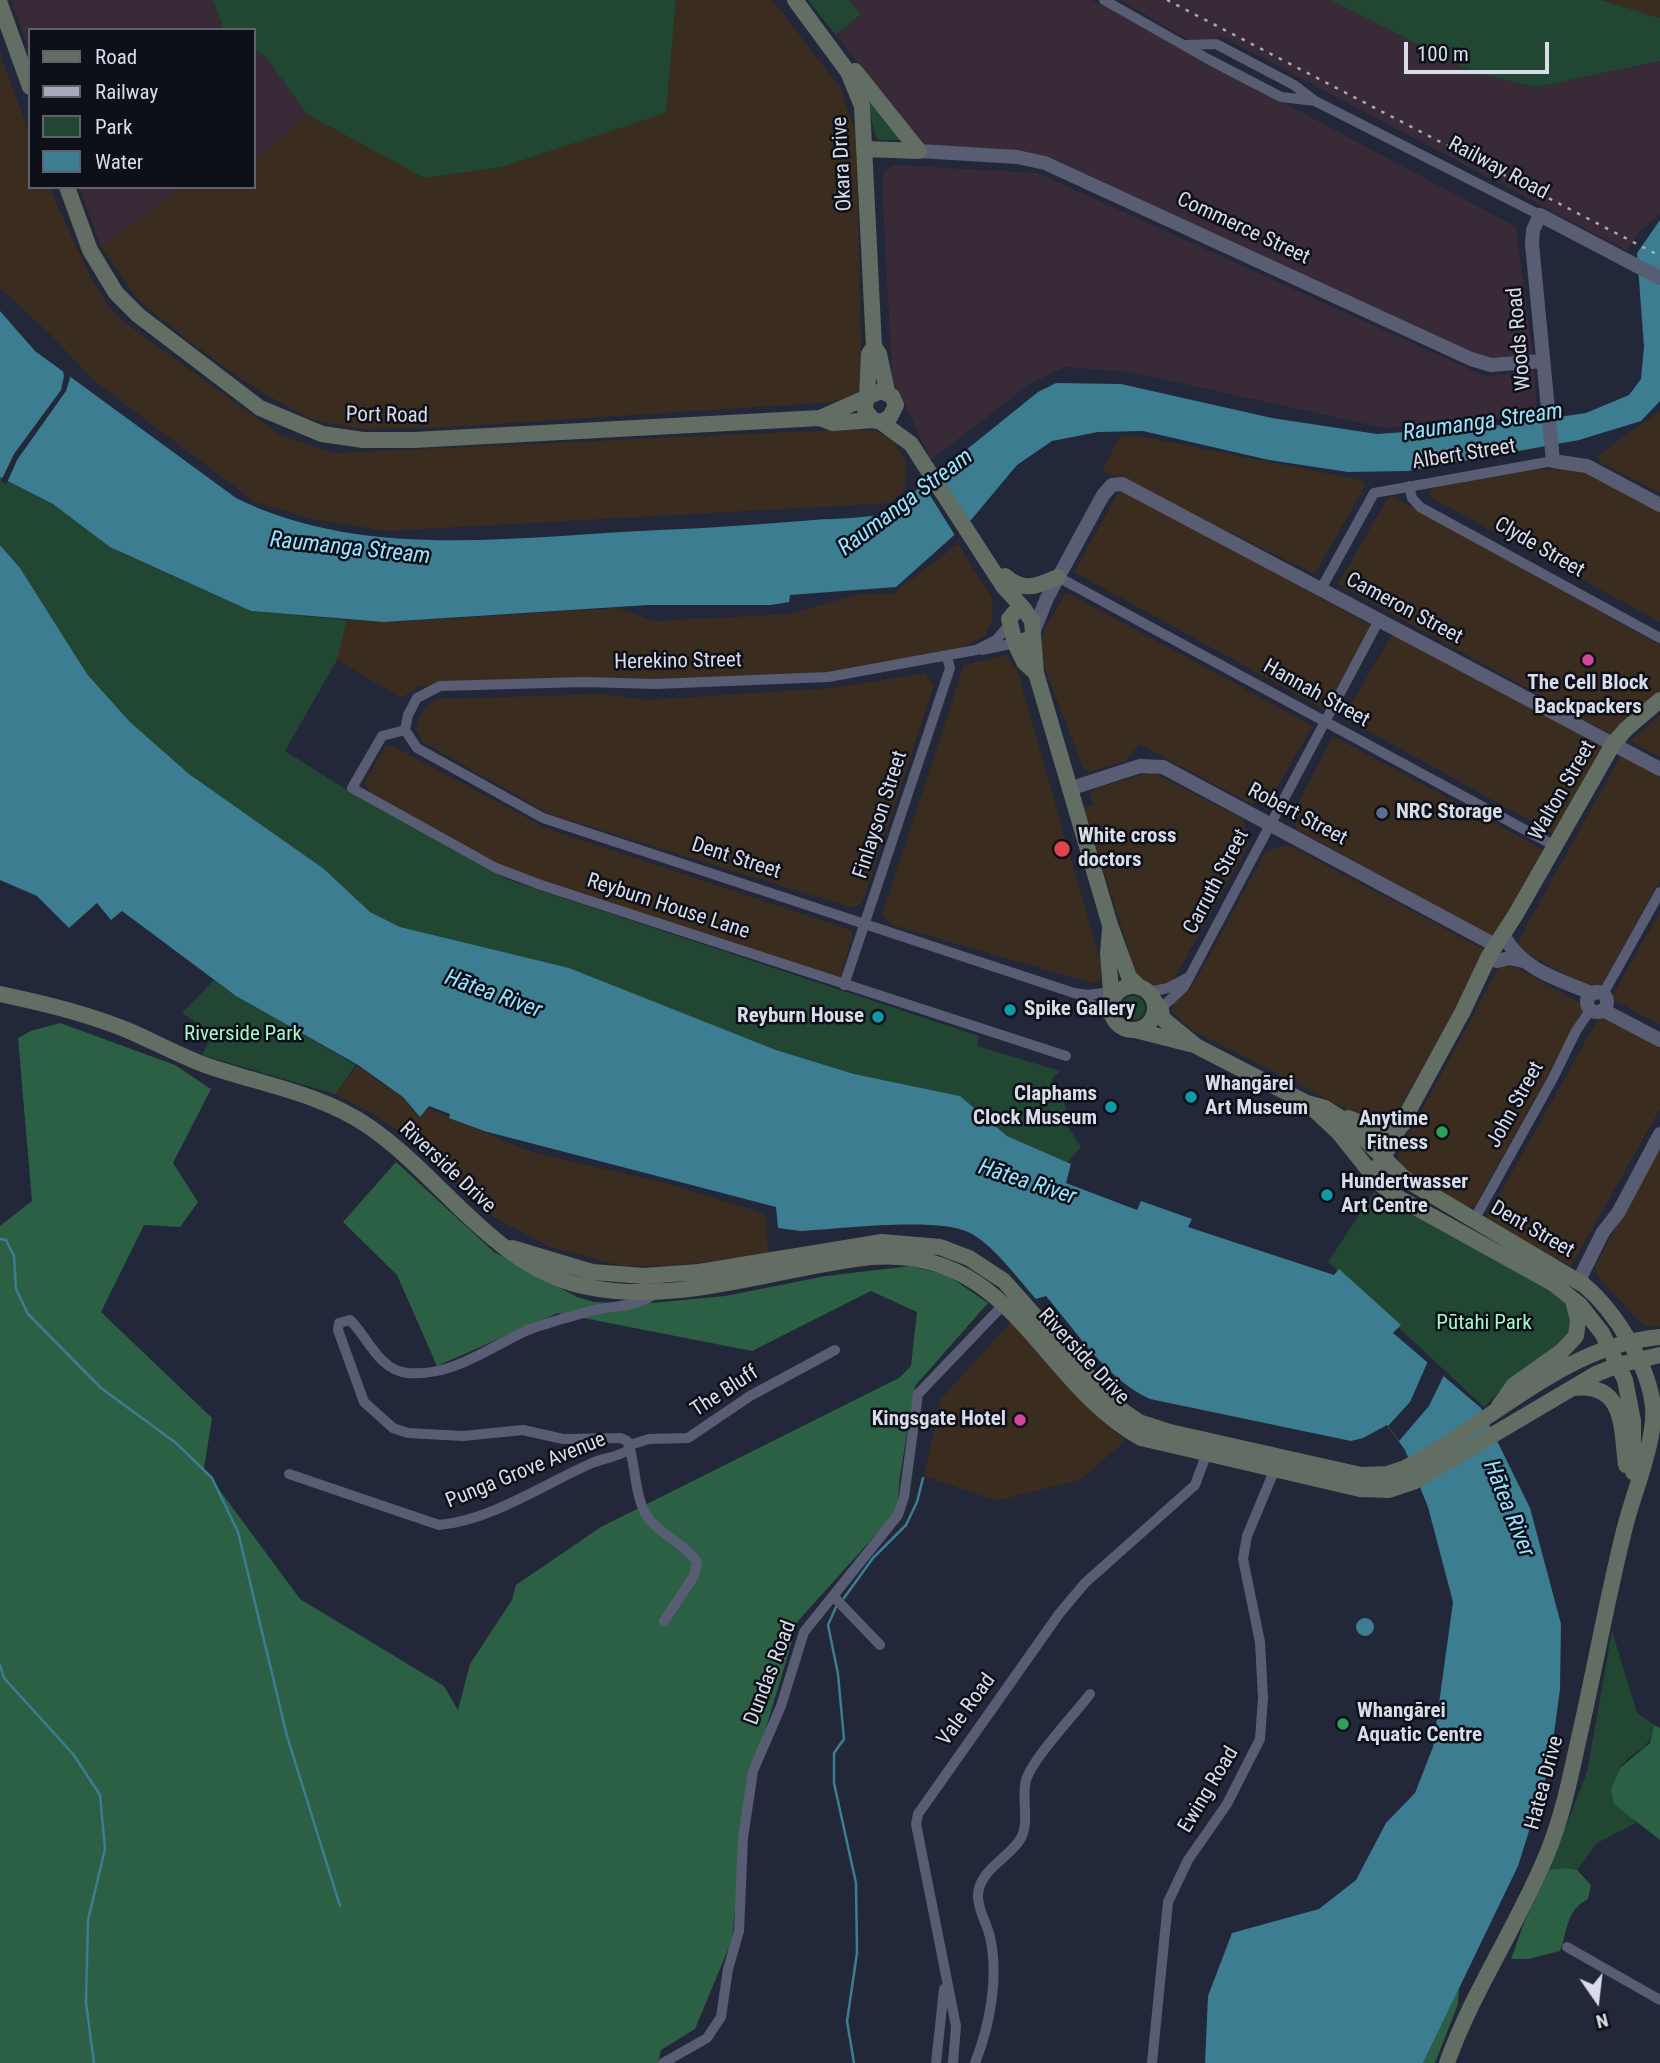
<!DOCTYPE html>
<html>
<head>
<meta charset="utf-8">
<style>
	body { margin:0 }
	#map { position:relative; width:1660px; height:2063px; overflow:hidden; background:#23273a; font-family:"Roboto Condensed",sans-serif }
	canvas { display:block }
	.legend { position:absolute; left:28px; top:28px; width:228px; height:161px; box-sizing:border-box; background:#0e1019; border:2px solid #5f626c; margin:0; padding:9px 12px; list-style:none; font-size:21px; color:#d9dde9 }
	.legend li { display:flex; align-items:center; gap:14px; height:35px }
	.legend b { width:35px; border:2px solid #5f626c }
	.north { position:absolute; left:1562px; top:1965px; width:70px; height:70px; -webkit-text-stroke:5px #0e1019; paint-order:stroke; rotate:166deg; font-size:19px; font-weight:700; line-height:28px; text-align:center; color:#d9dde9 }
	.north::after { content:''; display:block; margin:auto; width:24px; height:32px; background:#d9dde9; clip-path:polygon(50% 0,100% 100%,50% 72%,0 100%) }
	.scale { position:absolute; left:1404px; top:42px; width:145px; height:32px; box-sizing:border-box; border:4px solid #d9dde9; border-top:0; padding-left:9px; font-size:21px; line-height:24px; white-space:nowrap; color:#d9dde9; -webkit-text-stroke:5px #0e1019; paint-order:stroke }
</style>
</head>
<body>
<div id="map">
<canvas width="1660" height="2063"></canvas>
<ul class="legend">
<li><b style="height:9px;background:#626e63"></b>Road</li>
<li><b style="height:9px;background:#a7abb9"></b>Railway</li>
<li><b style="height:19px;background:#214732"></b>Park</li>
<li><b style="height:19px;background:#3c7d91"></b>Water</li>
</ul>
<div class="north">N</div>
<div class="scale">100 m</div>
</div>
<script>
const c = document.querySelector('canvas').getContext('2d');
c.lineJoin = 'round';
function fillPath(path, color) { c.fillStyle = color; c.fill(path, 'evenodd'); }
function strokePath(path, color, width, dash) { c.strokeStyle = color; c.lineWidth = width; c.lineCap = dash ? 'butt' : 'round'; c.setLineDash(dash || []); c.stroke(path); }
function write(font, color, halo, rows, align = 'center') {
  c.font = font + ' "Roboto Condensed",sans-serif'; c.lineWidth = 5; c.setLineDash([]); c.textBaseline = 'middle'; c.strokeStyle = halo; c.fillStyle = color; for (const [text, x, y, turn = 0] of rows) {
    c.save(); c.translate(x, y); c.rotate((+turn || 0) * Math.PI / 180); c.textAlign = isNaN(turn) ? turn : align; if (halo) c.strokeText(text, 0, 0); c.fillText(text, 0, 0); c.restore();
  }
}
fillPath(new Path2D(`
	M676,0H772L840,87L856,134L862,385L857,394L835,402L448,427L364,429L327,423L308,418L246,383L191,342L138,300L101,247L177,189L254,187V161L307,114L424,178L502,167L666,113Z
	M1601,0H1660V18Z
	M0,54L30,134V187H49L91,278L109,307L124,322L280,435L334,453L856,429L876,431L892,439L906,461L905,489L890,503L387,531L312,519L255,502L93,380L52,336L0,288Z
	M1660,411V493L1600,462L1597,456Z
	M1134,435L1361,480L1365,486L1315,574L1102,470L1120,437Z
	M1580,467L1660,510V622L1432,498L1429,493L1432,488L1519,471Z
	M1121,488L1371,626L1325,710L1074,572Z
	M1390,495L1660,645V691L1610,734L1338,584Z
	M958,544L992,598L993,618L985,636L962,648L888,664L793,676L457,683L420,686L401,698L337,660L347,620L396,622L618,608L654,621L790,614L859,594H892Z
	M1066,592L1313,726L1271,798L1251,804L1139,744L1126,761L1089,772L1084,770L1041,658L1043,632Z
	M1393,633L1603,746L1554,834L1343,717Z
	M1006,655L1017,670L1101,963V978L1095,984L892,925L882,914L964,665Z
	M925,673L934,686L862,903L853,908L549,814L423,742L416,730L419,717L427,706L439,699L601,694L647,700L832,688Z
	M1660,715V757L1630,741Z
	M1333,736L1546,851L1496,940L1297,829L1291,808L1297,805Z
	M386,745L393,746L548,829L850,930L853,935L840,980L524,879L371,794L364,783Z
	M1621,755L1660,777V880L1598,992L1515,947Z
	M1152,772L1243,819L1249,844L1173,981L1155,986L1139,979L1127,956L1128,948L1084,808L1093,805L1090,794L1094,789Z
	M1288,845L1483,949L1484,959L1392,1122L1379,1126L1192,1030L1172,1011L1173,1003L1192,987L1266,851Z
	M1660,912V1025L1611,998Z
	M1509,964L1582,1004L1584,1011L1483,1191L1478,1206L1466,1208L1401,1168L1398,1155L1499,967Z
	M1600,1015L1660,1047V1109L1571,1266L1494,1226L1488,1218L1487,1210L1499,1196Z
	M357,1066L402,1097L420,1118L428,1108L528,1151L668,1184L754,1210L766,1216L768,1255L668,1266H622L550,1247L497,1219L411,1140L377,1116L335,1094Z
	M1660,1147V1326H1644L1598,1277L1595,1266Z
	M1011,1322L1125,1441L1080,1480L996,1501L924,1476L941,1399Z`), '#3b2c20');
fillPath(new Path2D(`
	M11,0H213L224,30H30V52Z
	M849,0H1092L1516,227L1533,356L1487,364L1048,156L922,145L836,35L861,14Z
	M1120,0H1331L1474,73L1536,87L1660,61V214L1640,231L1627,251L1221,36L1194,43Z
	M254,50L265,56L307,114L254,161Z
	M893,165L1038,173L1487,377L1534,369L1537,415L1385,428L1129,372L1065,367L1031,383L931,460L892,377L882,184L884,173Z
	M79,187H182L101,247Z`), '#382a37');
fillPath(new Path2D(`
	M213,0H676L666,113L502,167L424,178L307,114L265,56L254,50V30H224Z
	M808,0H849L861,14L836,35Z
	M1331,0H1601L1660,18V61L1536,87L1474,73Z
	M866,91L904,140H879L875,136Z
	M0,477L53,504L122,553L251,611L347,620L337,660L285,751L339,785L506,879L979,1036L977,1046L1060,1071L1051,1079L1063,1092L1068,1127L1081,1147L1067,1163L1007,1136L960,1096L854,1074L776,1050L573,970L400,927L370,912L324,869L189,774L130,722L87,674L20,568L0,545Z
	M214,980L236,996L356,1065L335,1094L202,1055L213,1034L182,1013Z
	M1121 1008a12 12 0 1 1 24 0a12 12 0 1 1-24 0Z
	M1374,1192L1552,1291L1570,1308L1573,1321L1566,1339L1507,1384L1484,1407L1328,1262Z
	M1612,1631L1637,1713L1654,1725C1649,1753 1636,1747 1621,1766C1614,1776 1615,1792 1614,1804L1630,1813L1636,1823L1597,1843L1577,1870H1549L1587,1772Z`), '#214732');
fillPath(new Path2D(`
	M60,1023L175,1065L211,1089L173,1163L198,1202L180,1227L144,1225L101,1312L212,1418L204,1469L300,1599L444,1686L458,1710L470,1664L512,1600L516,1585L601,1527L899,1378L911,1366L917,1312L871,1291L752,1351L558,1313L437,1366L397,1275L343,1222L396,1162L494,1252L577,1297L594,1302L642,1304L725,1296L826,1276L910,1266L947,1275L988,1303L915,1386L900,1476L897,1511L798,1621L746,1795L732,1940L695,2029L661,2050L658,2063H0V1226L32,1201L18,1038L31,1031Z
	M1654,1725L1660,1728V1840L1614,1804L1611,1789L1620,1768L1650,1743Z
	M1565,1868L1577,1870L1591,1885L1588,1899C1566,1910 1568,1930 1560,1951L1528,1959H1511L1524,1923L1549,1870Z
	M1459,1988L1458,2004L1435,2063H1423Z`), '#2c6045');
fillPath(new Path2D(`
	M1660,220V401L1641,421L1579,440L1408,471L1348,472L1269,460L1143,431L1098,432L1052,441L1017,465L971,520L896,587L790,595L789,602L771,605H648L384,622L251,611L110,547L53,504L0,477V311L35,351L236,498C365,562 520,536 660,530C712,528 763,524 814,520C839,518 863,519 888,513L1038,392L1056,383L1121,384L1272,418L1377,434L1504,425L1586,413L1629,395L1641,379L1644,347L1637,253Z
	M0,545L20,568L87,674L130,722L189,774L324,869L370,912L400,927L569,968L776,1050L854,1074L960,1096L1007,1136L1071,1164L1066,1183L1137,1210L1141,1201L1192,1219L1188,1227L1334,1275L1339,1269L1401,1325L1393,1333L1481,1408L1530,1508L1561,1624L1560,1689L1550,1764L1518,1866L1423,2063H1205L1208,1996L1232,1933L1319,1909L1356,1880L1386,1823L1415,1793L1433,1747L1453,1602L1428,1507L1405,1450L1387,1425L1363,1438L1351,1441L1150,1399C1106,1379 1076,1331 1046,1296L1036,1299C1017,1278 997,1249 972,1234C941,1216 841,1229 801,1231L778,1228L776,1207L484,1131L449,1118L450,1114L429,1106L420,1117L403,1097L358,1065L236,996L122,911L111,920L97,903L69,928L37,896L0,880Z
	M1356 1627a9 9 0 1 1 18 0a9 9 0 1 1-18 0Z`), '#3c7d91');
fillPath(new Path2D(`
	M62,366L69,370L70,378L66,391L17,460L6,485L1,481L14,454L61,390L64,376Z
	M935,470L971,524L956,537L921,481Z
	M1429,1359L1445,1373L1429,1406L1399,1441L1388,1426L1410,1402Z`), '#23273a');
strokePath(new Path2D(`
	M0,1239L6,1240L14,1256L16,1289L28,1314L101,1388L176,1443L212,1478L238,1532L287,1736L340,1906
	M844,1598L873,1558L906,1525L917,1502L923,1478
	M836,1607L828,1625L838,1674L844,1739L834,1753V1783L856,1883L857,1953L847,2021L854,2063
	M0,1665L4,1678L73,1754L100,1795L105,1849L88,1920L86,2003L94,2063`), '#3c7d91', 2.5);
strokePath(new Path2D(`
	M1104,0L1208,59L1281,97L1315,101
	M1187,45L1216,44L1294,85L1315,101L1540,215
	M1409,486L1412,498L1420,507L1660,638
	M1058,577L1555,846
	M1321,589L1374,493L1553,461
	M1009,625L996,640L976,650L828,677L656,684L584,682L440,686L417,698L408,715L405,730L417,748L543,818L1074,993L1087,995L1120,991
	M982,650L1015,643
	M405,730L382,736L352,788L496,868L541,885L1066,1056
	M844,985L950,668L947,657
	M1149,992L1168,988L1187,978
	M1603,994L1660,892
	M1080,996L1115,1020
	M1158,1011L1184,987L1379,620
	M1474,1220L1553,1078L1576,1031L1591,1009
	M659,1275L657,1292C639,1308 613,1305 590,1311C570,1317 548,1322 528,1330C490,1347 452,1377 408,1373C378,1370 368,1337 350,1320L339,1323L338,1330L364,1402L393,1428L408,1433L463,1436L523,1430L563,1439L621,1438L627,1441C636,1458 633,1498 649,1519C662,1536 684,1543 697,1562L694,1576L664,1621
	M630,1445L649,1439L688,1438L750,1396L835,1350
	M289,1474L439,1525C492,1520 544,1484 592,1463C604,1458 618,1457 628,1450
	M834,1597L880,1645
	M1567,1947L1660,2000
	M663,2063L707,2038L721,2017L728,1969L739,1931L743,1838L753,1771L781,1706L804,1632L898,1515L904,1497L918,1394L1006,1302
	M936,2063L944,1989
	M953,2063L956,2026L916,1824L918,1814L1059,1614L1085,1583L1195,1485L1208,1450
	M975,2063C990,2025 999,1977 990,1937C987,1923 978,1911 978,1896C978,1870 1010,1858 1021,1838C1030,1821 1021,1798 1026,1780C1033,1758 1075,1714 1090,1694
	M1152,2063L1168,1902L1188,1860L1227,1804L1260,1739L1263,1698L1260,1642L1243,1559L1247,1536L1277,1464`), '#585d73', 10);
strokePath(new Path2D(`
	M919,151L1017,157L1045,163L1471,359L1491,365L1543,361
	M1660,278L1540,215L1533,230L1532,244L1553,461L1587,466L1660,505
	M1034,630L1047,598L1103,495L1112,485L1122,484L1660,769
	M1072,788L1140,766L1163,767L1495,945
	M1507,941C1526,972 1562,980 1593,994
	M1497,961L1509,958L1523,961
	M1587 1002a10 10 0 1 1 20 0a10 10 0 1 1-20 0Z
	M1603,1010L1660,1040
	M1578,1282L1603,1232L1618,1213L1660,1134`), '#585d73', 14);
strokePath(new Path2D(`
	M795,0L848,72L862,106L874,347L879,354L887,391
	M0,4L30,87
	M855,71L919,151
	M866,149L919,151
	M67,187L90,250L116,293L138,315L260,408L322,434L363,440H414L820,418L833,423L873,420
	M867,398L869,354L874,347
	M866,399L865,410L873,420L881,422L911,444L1003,586L1024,609
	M820,418L881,391L892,396L896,405L890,417L881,422
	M1005,576C1024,593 1037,586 1058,577
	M1024,609L1032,621L1033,634L1030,639L1015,643L1009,619L1015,612Z
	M1033,635L1036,673L1110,925L1129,977L1139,987
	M1015,643L1024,662L1036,673
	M1110,928L1108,954L1112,1003
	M1111 1008a22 22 0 1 1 44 0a22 22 0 1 1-44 0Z
	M0,994C44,1003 86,1013 127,1030C153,1041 178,1055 205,1065C259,1084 320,1093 368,1126C443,1177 494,1268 587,1287C681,1306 778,1267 871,1257C1013,1246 1039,1381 1141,1438L1360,1489L1389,1490L1413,1482L1596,1374L1618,1365L1660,1355
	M1155,1002L1161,1009L1162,1018L1196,1046L1307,1103L1339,1133L1379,1183L1397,1197L1554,1284L1580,1305L1602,1333L1625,1380L1633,1421V1472
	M1135,1030L1194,1045
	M1307,1103L1325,1108L1347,1122L1405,1179L1584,1285C1616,1312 1649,1366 1653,1407C1656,1443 1631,1498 1623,1535C1606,1604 1594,1673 1578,1742C1570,1779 1562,1818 1547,1854C1518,1925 1473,1990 1447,2063
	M1348,1118L1376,1129L1403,1124
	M1379,1165L1463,1011L1489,956L1516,914L1613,744L1626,729L1660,700
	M512,1248L592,1272L644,1276L699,1272L882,1242L940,1247L969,1258L1004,1281L1113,1404L1139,1422L1170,1432L1361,1475L1387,1474L1405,1468C1488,1426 1563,1345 1660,1337
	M1573,1388C1626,1382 1621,1429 1626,1465
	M1499,1406L1514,1385L1562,1351L1576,1336L1578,1320L1573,1300`), '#626e63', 16);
strokePath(new Path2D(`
	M1167,0L1660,256`), '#a7abb9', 2.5, [3.5, 7]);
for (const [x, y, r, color] of [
	[1588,660,7,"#d1479c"],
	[1382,813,7,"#5c6f8a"],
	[1062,849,9,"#e0444e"],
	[1010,1010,7,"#0f9aa8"],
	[878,1017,7,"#0f9aa8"],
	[1191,1097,7,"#0f9aa8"],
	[1111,1107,7,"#0f9aa8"],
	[1442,1132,7,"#2e9e5b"],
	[1327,1195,7,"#0f9aa8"],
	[1020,1420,7,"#d1479c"],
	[1343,1724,7,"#2e9e5b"]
]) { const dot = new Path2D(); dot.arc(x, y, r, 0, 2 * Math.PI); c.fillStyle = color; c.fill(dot); strokePath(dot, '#0e1019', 2.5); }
write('21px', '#d9dde9', '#0e1019', [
	["Okara Drive",843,164,-93],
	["Railway Road",1498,169,28],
	["Commerce Street",1243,229,25],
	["Woods Road",1520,339,-95],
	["Port Road",387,416,1],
	["Albert Street",1464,455,-9],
	["Clyde Street",1539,548,30],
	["Cameron Street",1404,609,28],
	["Herekino Street",678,662,-1],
	["Hannah Street",1316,694,29],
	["Walton Street",1563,791,-60],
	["Finlayson Street",881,815,-72],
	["Robert Street",1297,815,28],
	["Dent Street",736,859,18],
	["Carruth Street",1217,882,-62],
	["Reyburn House Lane",668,907,18],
	["John Street",1516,1105,-61],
	["Riverside Drive",447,1168,43],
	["Dent Street",1532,1230,30],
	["Riverside Drive",1083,1357,47],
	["The Bluff",725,1392,-33],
	["Punga Grove Avenue",526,1471,-22],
	["Dundas Road",771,1673,-69],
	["Vale Road",967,1710,-54],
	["Hatea Drive",1545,1783,-75],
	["Ewing Road",1209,1790,-59]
]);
write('bold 21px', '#d9dde9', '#0e1019', [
	["The Cell Block",1588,684,"center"],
	["Backpackers",1588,708,"center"],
	["NRC Storage",1396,813],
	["White cross",1078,837],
	["doctors",1078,861],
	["Spike Gallery",1024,1010],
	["Reyburn House",864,1017,"right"],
	["Whangārei",1205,1085],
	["Art Museum",1205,1109],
	["Claphams",1097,1095,"right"],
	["Clock Museum",1097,1119,"right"],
	["Anytime",1428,1120,"right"],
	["Fitness",1428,1144,"right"],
	["Hundertwasser",1341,1183],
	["Art Centre",1341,1207],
	["Kingsgate Hotel",1006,1420,"right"],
	["Whangārei",1357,1712],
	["Aquatic Centre",1357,1736]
], 'left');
write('21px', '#a6f7c8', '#0e1019', [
	["Riverside Park",243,1035],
	["Pūtahi Park",1484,1324]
]);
write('italic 23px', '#98e3fd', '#0e1019', [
	["Raumanga Stream",1483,423,-8],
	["Raumanga Stream",906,503,-37],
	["Raumanga Stream",350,549,6],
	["Hātea River",493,995,20],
	["Hātea River",1027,1183,18],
	["Hātea River",1508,1509,68]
]);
</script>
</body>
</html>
